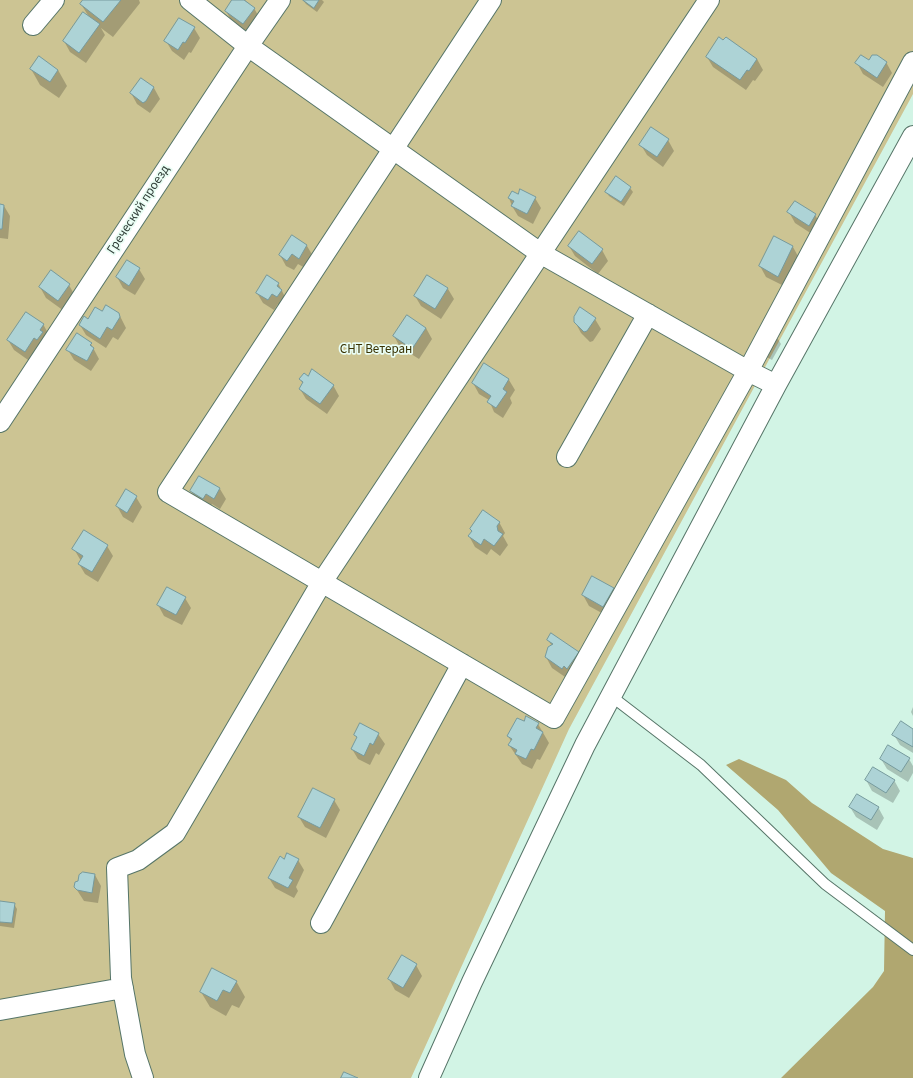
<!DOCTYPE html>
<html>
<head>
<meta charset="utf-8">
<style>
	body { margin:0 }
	canvas { display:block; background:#d2f4e5 }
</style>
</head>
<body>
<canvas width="913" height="1078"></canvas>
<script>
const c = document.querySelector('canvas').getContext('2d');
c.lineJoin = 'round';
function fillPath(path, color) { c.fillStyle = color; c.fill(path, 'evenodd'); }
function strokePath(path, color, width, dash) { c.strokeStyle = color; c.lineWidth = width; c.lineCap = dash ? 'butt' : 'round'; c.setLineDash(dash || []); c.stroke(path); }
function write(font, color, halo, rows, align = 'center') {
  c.font = font + ' "Source Sans 3",sans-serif'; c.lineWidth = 3.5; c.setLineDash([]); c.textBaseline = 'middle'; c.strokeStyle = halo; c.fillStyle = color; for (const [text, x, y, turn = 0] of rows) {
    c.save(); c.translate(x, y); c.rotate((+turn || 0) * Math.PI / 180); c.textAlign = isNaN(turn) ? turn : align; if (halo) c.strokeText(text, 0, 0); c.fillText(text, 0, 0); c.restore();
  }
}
fillPath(new Path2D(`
	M0,0H913V94L569,729L411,1078H0Z`), '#ccc493');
fillPath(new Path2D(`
	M739,759L786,780L812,803L883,849L913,858V1078H781L873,987L884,971L885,911L831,873L778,810L726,765Z`), '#b0a770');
fillPath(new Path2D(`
	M84,0H139L140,3L113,37L101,28L105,35L86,63L70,52L64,41L89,17L81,4Z
	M232,0H245L254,8L260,19L250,34L232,22L226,11Z
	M303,0H322L324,2L317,12L306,4Z
	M194,28L200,38L191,53L189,52L184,60L172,51L166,41Z
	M707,57L757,59L763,70L755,81L753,80L746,90L713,67Z
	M870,62H886L892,73L883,87L863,74L857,63Z
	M31,69L58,70L67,86L59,98L40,85Z
	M141,79L154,88L160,99L150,113L137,104L131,93Z
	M668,140L674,151L663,167L647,155L641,145Z
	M630,188L633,192L624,206L609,196L606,192Z
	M518,195L535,198L541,208L533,224L518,216L512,206L509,198Z
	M0,205L4,206L10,216L8,239L0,238Z
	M789,212L815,215L821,225L815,236L795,223Z
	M292,236L307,246L313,256L305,268L298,264L294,270L286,266L280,255Z
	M775,238L793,247L799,258L784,286L766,277L760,266Z
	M569,246L602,250L608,261L598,274L575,256Z
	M139,269L145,279L135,295L123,288L117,277Z
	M51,272L69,285L75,296L64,311L46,298L40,287Z
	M278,283L287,301L284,307L278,304L274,310L263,303L257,293Z
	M448,289L454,299L441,319L421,306L415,296Z
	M103,312L119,314L126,328L118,340L113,337L106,348L86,335L80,325Z
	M595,319L601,329L593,341L590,342L581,333L575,322Z
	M43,324L49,335L31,362L14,350L8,340Z
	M426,328L432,339L419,359L400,347L394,336Z
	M771,335L778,339L781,344L772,360L765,356Z
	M91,344L99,359L91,371L74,360L68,350Z
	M485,364L509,380L515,390L510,398L512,403L503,418L494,412L489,400L479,394L473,383Z
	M308,377L333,385L339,396L327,414L306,399L300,389L303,384L300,379Z
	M199,477L220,489L226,499L220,509L212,504L209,509L197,502L191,491Z
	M136,497L142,507L133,523L123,517L117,506Z
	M499,522L505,533L503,536L508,545L500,556L491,549L487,555L475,547L469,536L472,532L471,529Z
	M107,546L113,556L98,582L85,574L79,564L81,561L74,549Z
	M613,589L619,599L609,617L589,606L583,595Z
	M185,598L191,608L182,625L164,616L158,605Z
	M548,640L578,653L584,663L568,679L552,668L546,657L552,646Z
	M913,707V716L911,712Z
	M524,722L538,724L549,743L540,760L537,759L532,769L522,764L509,745L511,741L508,736Z
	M913,730V753L900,745L894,735Z
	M378,734L385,744L379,755L376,753L370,765L358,759L352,749L357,738L355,735Z
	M881,759H909L913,766V773L908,782L887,769Z
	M866,780H894L900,791L893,803L872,791Z
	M334,800L340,810L326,838L305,827L299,817Z
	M850,807H878L884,818L877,830L856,817Z
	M285,860H298L304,870L296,887L298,891L294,898L275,888L269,878Z
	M95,875L101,886L98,903L84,901L75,887Z
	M0,902L14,904L17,909L14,928L0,926Z
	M402,957L416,965L422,976L409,998L395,990L389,979Z
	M236,981L245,997L239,1008L232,1005L226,1016L210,1007L201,992Z`), '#0003');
const building = new Path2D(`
	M83,0H121L103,22L80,4Z
	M232,0H244L255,8L243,24L225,11Z
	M303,0H319L314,8Z
	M83,12L100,24L79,53L63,41Z
	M179,18L195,27L185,43L183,42L178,50L164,41Z
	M719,37L723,40L726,37L757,59L749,71L747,70L740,80L706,57Z
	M861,55L869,60L872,55H877L887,62L877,78L855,63Z
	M39,56L58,70L50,82L30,69Z
	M141,78L154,87L146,101L143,103L130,93Z
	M651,127L669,139L657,157L639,145Z
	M616,176L631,187L621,202L605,192Z
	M520,189L536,197L527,214L511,206L514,201L508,198L512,191L518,194Z
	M795,201L816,214L809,226L787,212Z
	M0,204L4,205L2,229H0Z
	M579,231L603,249L592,264L568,246Z
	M292,235L307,245L299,259L292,254L287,261L279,255Z
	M774,236L793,246L778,277L759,266Z
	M127,260L140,268L129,286L116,277Z
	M51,270L70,284L58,301L39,287Z
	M267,275L279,283L277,286L282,290L277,297L272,294L268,300L256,293Z
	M427,275L448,288L435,309L414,296Z
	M106,305L119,313L120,317L112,330L107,327L100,339L79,325L84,316L88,319L95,307L102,311Z
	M580,307L596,318L587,331L584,332L574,322V317Z
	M26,312L44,324L40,330L43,332L37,340L34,338L25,352L7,340Z
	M407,315L426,328L412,349L393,336Z
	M77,333L92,343L90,345L94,348L87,361L66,350Z
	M484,363L509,379L503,389L507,392L496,408L487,402L491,396L472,383Z
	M312,369L334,385L320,404L299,389L303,382L299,379L304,373L308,376Z
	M199,476L220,488L214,499L206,494L203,499L190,491Z
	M126,489L137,496L127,513L116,506Z
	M483,510L500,522L497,526L498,531L503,534L494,546L484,539L481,545L468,536L472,531L470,529Z
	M84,530L108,545L92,572L78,564L83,556L72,549Z
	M592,576L614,588L603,607L582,595Z
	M167,587L186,597L176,615L157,605Z
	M551,633L579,652L567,669L564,666L562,669L545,657L548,647L553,644L547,640Z
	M526,716L539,723L536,728L543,732L534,750L531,749L526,759L515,754L517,750L508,745L512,739L507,736L517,718L524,721Z
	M901,721L913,729V747L892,735Z
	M360,723L379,733L373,745L370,743L364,756L351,749L357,737L354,735Z
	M888,745L910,758L901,772L880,759Z
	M873,767L895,780L886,793L865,780Z
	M313,788L335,799L320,828L298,817Z
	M857,794L879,807L871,820L849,807Z
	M287,853L299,859L289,878L293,880L288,888L268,878L280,856L284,859Z
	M83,872L95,874L92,893L77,890L74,887L75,882L78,881L79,875Z
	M0,901L15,903L12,923L0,922Z
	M402,955L417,964L403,988L388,979Z
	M212,968L237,981L230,993L223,990L217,1001L200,992Z
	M344,1072L358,1078H341Z`);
fillPath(building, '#add3d6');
strokePath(building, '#769a9d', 1);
const service = new Path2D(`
	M611,696L701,765L825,884L913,950`);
const minor = new Path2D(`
	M190,0L248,46L540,253L748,371L776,385
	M491,0L168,492L554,718L748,371L913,62
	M33,25L54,0
	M0,422L248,46L280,0
	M567,457L648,314
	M321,923L462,664
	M0,1010L123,988
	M143,1078L135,1054L121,978L117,868L138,860L175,833L322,582L709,0
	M429,1078L472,982L585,745L776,385L913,136`);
strokePath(service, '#567568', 12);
strokePath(minor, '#567568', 22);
strokePath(service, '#fff', 10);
strokePath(minor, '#fff', 20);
write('13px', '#303e38', '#e9fdf4', [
	["Греческий проезд",139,210,-57]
]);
write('13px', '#393202', '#e9fdf4', [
	["СНТ Ветеран",376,350]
]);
</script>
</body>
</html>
